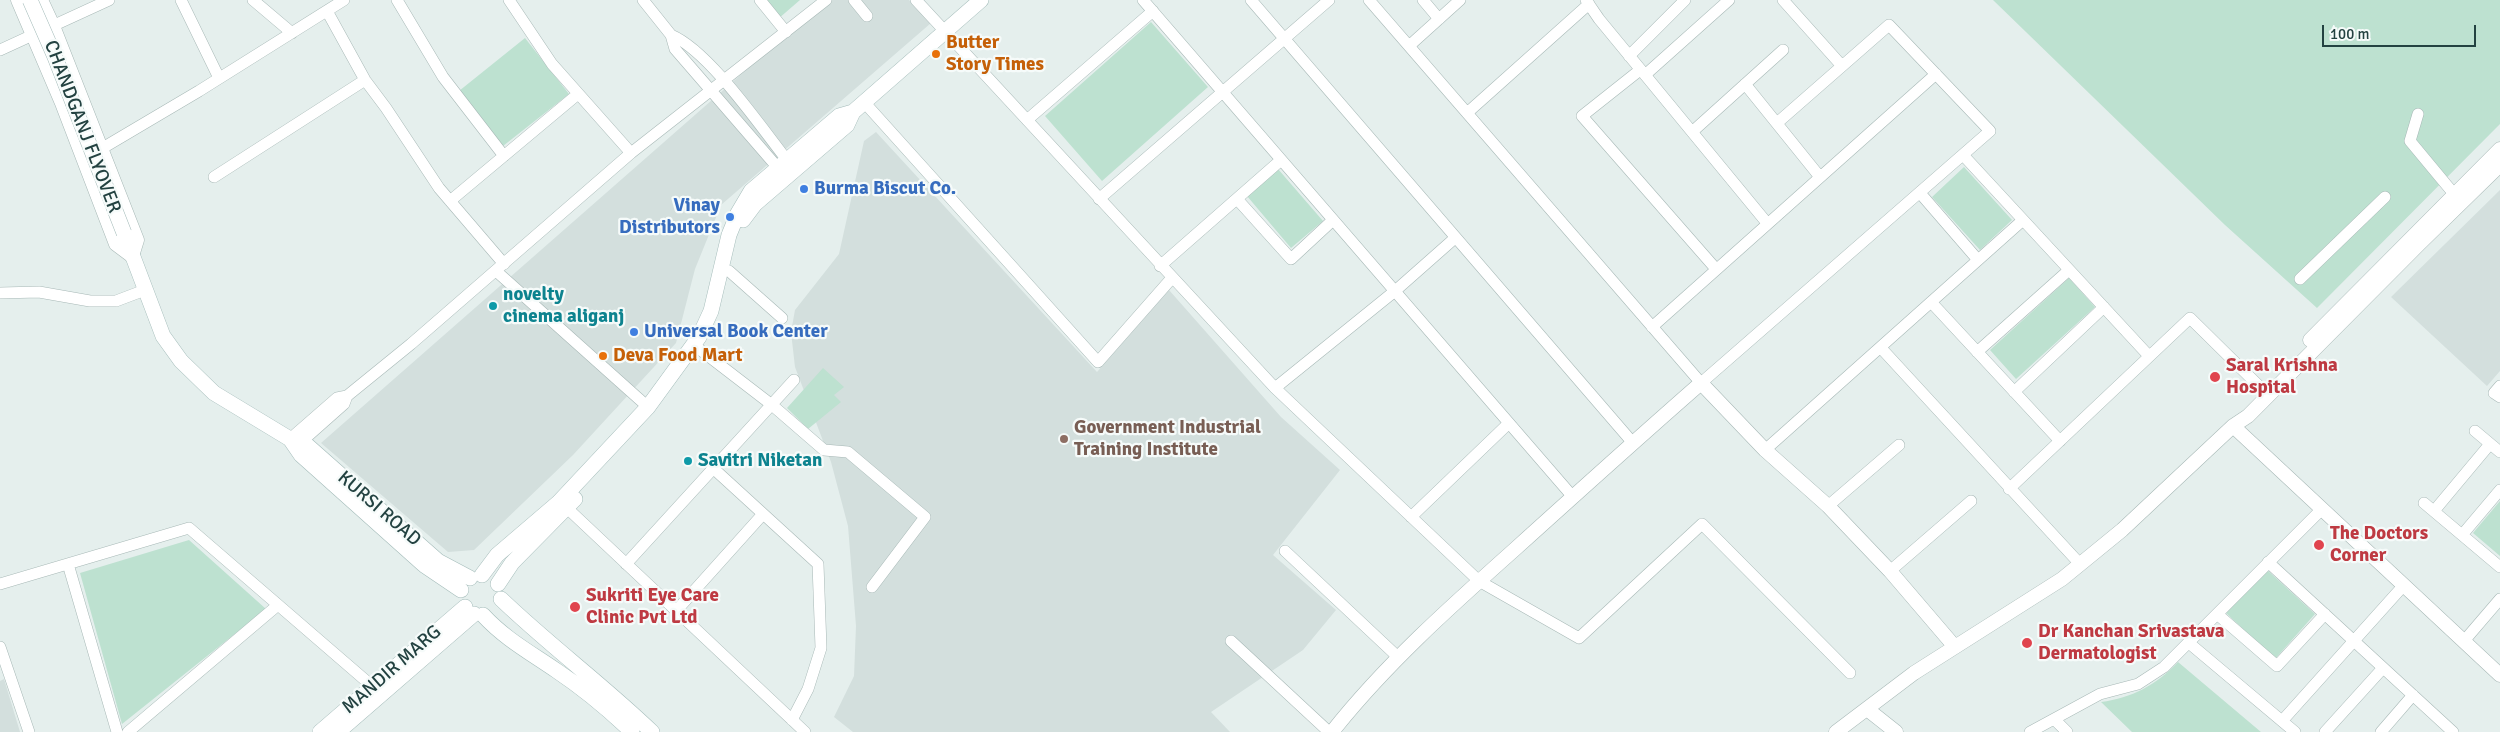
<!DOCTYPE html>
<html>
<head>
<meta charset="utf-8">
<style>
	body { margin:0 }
	#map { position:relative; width:2500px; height:732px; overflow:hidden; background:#e5efed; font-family:Signika,sans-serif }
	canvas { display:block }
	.scale { position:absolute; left:2322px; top:25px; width:154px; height:22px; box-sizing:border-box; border:2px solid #234241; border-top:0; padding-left:6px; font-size:15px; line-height:18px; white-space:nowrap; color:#234241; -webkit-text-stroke:4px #f6fbfa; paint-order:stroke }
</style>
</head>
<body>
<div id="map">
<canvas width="2500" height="732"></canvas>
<div class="scale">100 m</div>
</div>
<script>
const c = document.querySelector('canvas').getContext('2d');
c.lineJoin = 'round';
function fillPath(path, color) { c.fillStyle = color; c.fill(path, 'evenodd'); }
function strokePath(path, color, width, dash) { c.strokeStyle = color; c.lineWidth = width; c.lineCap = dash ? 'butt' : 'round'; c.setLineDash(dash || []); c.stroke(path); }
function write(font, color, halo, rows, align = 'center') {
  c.font = font + ' Signika,sans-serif'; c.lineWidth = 4.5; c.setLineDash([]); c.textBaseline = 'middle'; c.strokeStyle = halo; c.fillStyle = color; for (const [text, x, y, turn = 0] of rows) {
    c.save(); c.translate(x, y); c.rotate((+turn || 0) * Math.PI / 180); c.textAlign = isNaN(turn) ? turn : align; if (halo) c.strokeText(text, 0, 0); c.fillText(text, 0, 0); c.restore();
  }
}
fillPath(new Path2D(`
	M826,0H909L931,23L721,205L695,269L676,343L573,455L474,550L448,552L321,443Z
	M876,132L1097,372L1169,290L1281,417L1340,470L1273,555L1336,610L1303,650L1211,712L1230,732H853L834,717L854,676L856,626L848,526L831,462L795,367L791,332L795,310L839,254L864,141Z
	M2500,190V371L2487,386L2391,297Z
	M4,679L20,732H0V681Z`), '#d3dfdd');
fillPath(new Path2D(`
	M762,0H800L778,19Z
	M1993,0H2500V124L2317,308L2225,225Z
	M1151,22L1208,87L1102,181L1045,116Z
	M525,38L569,94L503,146L459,91Z
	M1964,167L2012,220L1980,250L1932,197Z
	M1278,169L1323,221L1291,248L1247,196Z
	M2069,278L2095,307L2016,379L1990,350Z
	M823,368L844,387L834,395L841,402L808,429L787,408Z
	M2500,501V556L2473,533Z
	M189,540L266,609L122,724L80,573Z
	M2266,569L2315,614L2275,659L2226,613Z
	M2178,662L2261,732H2132L2101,702C2132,698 2156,685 2178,662Z`), '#bde1d0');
const minor = new Path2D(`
	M181,0L219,78
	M253,0L292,33
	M397,0L443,77L504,156
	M509,0L552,64L631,153
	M643,0L671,35L675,49L778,168L783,171
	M760,0L786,32
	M854,0L867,16
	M916,0L1275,388L1479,581L1579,638L1702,524L1850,673
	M1143,0L1573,497
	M1251,0L1633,443
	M1369,0L1701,383L1990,131L1889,25L1777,123
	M1423,0L1439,19
	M1586,0L1599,19L1767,223
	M1783,0L1842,66
	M327,11L365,80L386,108L439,188L504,264
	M671,35C709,51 760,126 787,160L788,168
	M1409,46L1460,0
	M0,50L109,0
	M1629,56L1685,0
	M1640,70L1582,116L1716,269
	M1645,75L1729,0
	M1745,84L1820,177
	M864,102L1098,362L1171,279
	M1467,113L1589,4
	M2418,114L2410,141L2454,194
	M1027,120L1153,11
	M1692,132L1783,50
	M101,149L199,91L344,0
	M1963,155L2149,356
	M214,177L365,80
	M1920,193L1978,260
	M1099,199L1329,0
	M1237,199L1291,259L1333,220
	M450,201L578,94
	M1160,266L1281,160
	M496,271L648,407
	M729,271L782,318
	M2300,279L2385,197
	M0,293L39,292L90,301H116L145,290
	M1931,302L2060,441
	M1652,327L1936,74
	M694,345L772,405L824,450L848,452L925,517L872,587
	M1881,348L2080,564
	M1977,352L2069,270
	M2500,386L2494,393L2500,397
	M1275,388L1395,291L1455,238
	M2014,392L2104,307
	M2475,431L2500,452
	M290,439L337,398L347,396L411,344L631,153L826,0
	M300,443L344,404L347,396
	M1765,450L2023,220
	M714,469L818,564L821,648L808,689L792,720
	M2009,489L2190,318L2262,389
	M2424,503L2500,567
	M1828,506L1899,445
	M567,508L805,732
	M2434,511L2490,444
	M1411,517L1509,423
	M2462,535L2500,490
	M1285,551L1399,658
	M2268,562L2453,732
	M68,564L117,732
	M626,564L794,380
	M1890,571L1971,501
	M0,584L189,528L379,692
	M676,611L763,514
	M2217,614L2277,666L2325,614
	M1231,641L1329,732
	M2464,641L2500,599
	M2189,643L2295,732
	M0,647L29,732
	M2054,719L2067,732
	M2282,721L2404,585
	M128,732L278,605
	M2030,732L2100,694L2138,684L2164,667L2322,509
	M2325,732L2383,668
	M2381,732L2413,695`);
const tertiary = new Path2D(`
	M18,0L62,103L116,244L132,256L137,240L53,26L41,0
	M2310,340L2500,149
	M2233,426L2500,675
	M1867,709L1896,732
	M1332,732C1385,665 1450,607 1514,550C1576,494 1638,438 1701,383L1765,450L1828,506L1890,571L1955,647
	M1836,732L1914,673L2062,579L2122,530L2233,426L2248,416L2419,244L2500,165`);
const secondary = new Path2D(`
	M743,220L755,204L847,125L853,112
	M124,233L163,336L181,361L214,393L290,439L308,446L438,561L470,578
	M290,439L301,455L424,565L461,590
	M482,575L497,555L559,502L648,407L699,337L711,311L729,235L738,213L751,191L839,116L853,112L981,0
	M498,584L512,563L575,499
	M501,599C549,645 603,685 652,732
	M483,615C505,639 531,653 557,671C584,689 609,710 632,732
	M320,732L465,607
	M338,732L474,614`);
strokePath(minor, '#a7b8b6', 12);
strokePath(tertiary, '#a7b8b6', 15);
strokePath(secondary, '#a3bbb9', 16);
strokePath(minor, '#fff', 11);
strokePath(tertiary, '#fff', 14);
strokePath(secondary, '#fff', 15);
const secondaryBridge = new Path2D(`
	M30,0L55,57L124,233`);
strokePath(secondaryBridge, '#a3bbb9', 16, []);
strokePath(secondaryBridge, '#fff', 15);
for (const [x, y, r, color] of [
	[936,54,5,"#e8710a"],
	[804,189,5,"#3f7fe0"],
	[730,217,5,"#3f7fe0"],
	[493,306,5,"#0f9aa8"],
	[634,332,5,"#3f7fe0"],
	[603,356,5,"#e8710a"],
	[2215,377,6,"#e0444e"],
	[1064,439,5,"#8d6e63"],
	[688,461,5,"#0f9aa8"],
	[2319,545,6,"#e0444e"],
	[575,607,6,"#e0444e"],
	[2027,643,6,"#e0444e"]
]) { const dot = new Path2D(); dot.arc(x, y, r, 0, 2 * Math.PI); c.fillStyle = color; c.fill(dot); strokePath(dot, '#f6fbfa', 2); }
write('bold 19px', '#c56008', '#f6fbfa', [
	["Butter",946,43],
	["Story Times",946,65],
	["Deva Food Mart",613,356]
], 'left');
write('19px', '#234241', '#f6fbfa', [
	["CHANDGANJ FLYOVER",82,127,69],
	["KURSI ROAD",379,509,41],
	["MANDIR MARG",392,670,-41]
]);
write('bold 19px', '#366cbe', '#f6fbfa', [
	["Burma Biscut Co.",814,189],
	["Vinay",720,206,"right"],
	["Distributors",720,228,"right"],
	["Universal Book Center",644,332]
], 'left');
write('bold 19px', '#0d838f', '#f6fbfa', [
	["novelty",503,295],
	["cinema aliganj",503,317],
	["Savitri Niketan",698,461]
], 'left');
write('bold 19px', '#be3a42', '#f6fbfa', [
	["Saral Krishna",2226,366],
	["Hospital",2226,388],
	["The Doctors",2330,534],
	["Corner",2330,556],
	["Sukriti Eye Care",586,596],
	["Clinic Pvt Ltd",586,618],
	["Dr Kanchan Srivastava",2038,632],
	["Dermatologist",2038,654]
], 'left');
write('bold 19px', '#785e54', '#f6fbfa', [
	["Government Industrial",1074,428],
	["Training Institute",1074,450]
], 'left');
</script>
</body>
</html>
